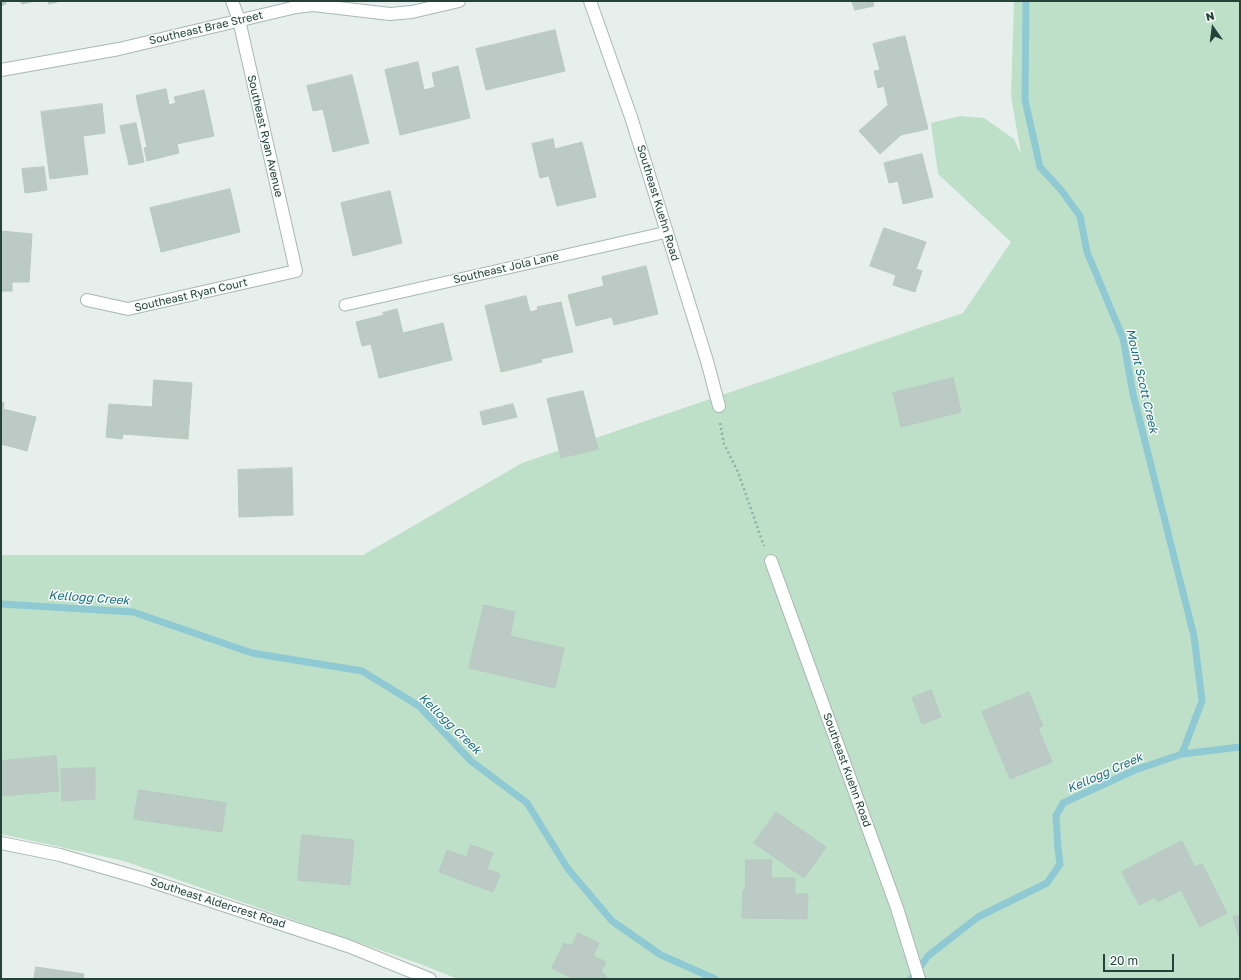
<!DOCTYPE html>
<html>
<head>
<meta charset="utf-8">
<style>
	body { margin:0 }
	#map { position:relative; width:1241px; height:980px; overflow:hidden; background:#e6efeb; font-family:"Golos Text",sans-serif }
	canvas { display:block }
	.frame { position:absolute; inset:0; border:2px solid #24423a; pointer-events:none }
	.north { position:absolute; left:1193px; top:8px; width:40px; height:40px; -webkit-text-stroke:3px #f7fbf9; paint-order:stroke; rotate:346deg; font-size:11px; font-weight:700; line-height:16px; text-align:center; color:#24423a }
	.north::after { content:''; display:block; margin:auto; width:14px; height:18px; background:#24423a; clip-path:polygon(50% 0,100% 100%,50% 72%,0 100%) }
	.scale { position:absolute; left:1103px; top:954px; width:71px; height:18px; box-sizing:border-box; border:2px solid #24423a; border-top:0; padding-left:5px; font-size:12px; line-height:14px; white-space:nowrap; color:#24423a; -webkit-text-stroke:3px #f7fbf9; paint-order:stroke }
</style>
</head>
<body>
<div id="map">
<canvas width="1241" height="980"></canvas>
<div class="frame"></div>
<div class="north">N</div>
<div class="scale">20 m</div>
</div>
<script>
const c = document.querySelector('canvas').getContext('2d');
c.lineJoin = 'round';
function fillPath(path, color) { c.fillStyle = color; c.fill(path, 'evenodd'); }
function strokePath(path, color, width, dash) { c.strokeStyle = color; c.lineWidth = width; c.lineCap = dash ? 'butt' : 'round'; c.setLineDash(dash || []); c.stroke(path); }
function write(font, color, halo, rows, align = 'center') {
  c.font = font + ' "Golos Text",sans-serif'; c.lineWidth = 3; c.setLineDash([]); c.textBaseline = 'middle'; c.strokeStyle = halo; c.fillStyle = color; for (const [text, x, y, turn = 0] of rows) {
    c.save(); c.translate(x, y); c.rotate((+turn || 0) * Math.PI / 180); c.textAlign = isNaN(turn) ? turn : align; if (halo) c.strokeText(text, 0, 0); c.fillText(text, 0, 0); c.restore();
  }
}
fillPath(new Path2D(`
	M1014,1H1240V979H458L420,964L124,861L1,834V555H363L522,463L963,313L1011,242L938,174L931,123L960,116L984,118L1014,139L1021,154L1011,96Z`), '#bfe0c8');
strokePath(new Path2D(`
	M1026,1L1025,100L1040,167L1061,190L1080,216L1087,252L1123,338L1133,394L1194,636L1202,701L1182,754
	M1,604L133,612L252,653L362,671L419,706L471,761L527,803L568,869L612,921L661,955L715,979
	M911,979L928,956L978,917L1047,883L1060,864L1058,849L1056,816L1063,803L1135,770L1182,754L1240,747`), '#8ec9d4', 7);
const building = new Path2D(`
	M1,1H5L6,4L1,6Z
	M21,1H35L22,4Z
	M49,1H61L49,4Z
	M852,1H873L874,6L855,10Z
	M555,30L565,71L486,90L476,49Z
	M905,36L928,129L901,135L880,154L859,131L888,105L884,86L878,88L874,71L880,70L873,44Z
	M418,62L424,90L435,87L432,73L458,66L470,118L400,135L385,70Z
	M352,75L369,143L333,152L323,109L313,111L307,86Z
	M166,89L169,105L176,103L174,97L204,90L214,136L177,144L179,153L147,161L144,148L147,147L136,96Z
	M102,104L105,133L83,136L88,174L50,179L41,112Z
	M136,123L144,162L129,165L120,126Z
	M553,139L555,149L582,142L596,197L557,206L549,176L540,178L532,144Z
	M922,154L933,197L903,204L898,181L889,183L884,163Z
	M44,167L47,190L25,193L22,169Z
	M230,189L240,232L161,252L150,208Z
	M390,191L402,243L353,256L341,203Z
	M884,228L926,242L916,269L922,271L915,292L893,285L896,275L870,266Z
	M1,231L32,234L29,282H12V291H1Z
	M646,266L658,314L614,325L612,317L576,326L568,295L604,286L602,277Z
	M526,296L530,312L538,310L537,307L561,302L573,352L541,359L542,362L501,372L485,306Z
	M397,309L403,333L443,323L452,360L379,378L371,344L362,346L356,322L384,315L383,313Z
	M953,378L961,412L901,427L893,393Z
	M154,380L192,383L188,439L123,434L122,439L106,437L109,404L152,407Z
	M583,391L598,449L561,458L547,399Z
	M1,402L4,403L3,409L36,417L27,451L1,444Z
	M513,404L517,417L483,425L480,412Z
	M292,468L293,515L239,517L238,470Z
	M484,605L515,612L510,636L564,648L555,688L469,668Z
	M931,690L941,717L922,724L912,698Z
	M1029,692L1043,726L1038,728L1052,762L1010,779L982,712Z
	M56,756L59,791L1,796V761Z
	M95,768V799L62,801L61,769Z
	M139,790L226,803L222,832L134,819Z
	M776,812L826,847L804,878L754,843Z
	M302,835L354,840L350,885L298,880Z
	M1182,841L1195,867L1202,864L1227,913L1200,927L1181,890L1158,902L1155,897L1139,905L1122,872Z
	M471,845L493,853L487,869L500,874L493,892L439,872L447,850L466,857Z
	M746,860H772L771,878H795V894H808L807,919L742,918L743,890H745Z
	M1240,915V940L1233,917Z
	M578,933L599,943L593,956L606,962L601,972L607,976L606,979H574L552,968L564,943L572,946Z
	M36,967L84,974L83,979H34Z`);
fillPath(building, '#bbcac4');
strokePath(building, '#b8c9c2', 1);
const service = new Path2D(`
	M345,305L667,232`);
const minor = new Path2D(`
	M590,1L631,117L707,361L719,406
	M1,70L119,49L296,7L313,5L390,14L412,12L459,1
	M87,300L128,309L296,271L239,20L232,1
	M771,561L897,908L919,979`);
const tertiary = new Path2D(`
	M1,843L60,855L147,880L348,946L430,979`);
strokePath(service, '#a8b8b2', 13);
strokePath(minor, '#a8b8b2', 14);
strokePath(tertiary, '#a8b8b2', 14);
strokePath(new Path2D(`
	M720,423L724,444L738,472L764,546`), '#86b3a5', 2.5, [2, 3]);
strokePath(service, '#fff', 11);
strokePath(minor, '#fff', 12);
strokePath(tertiary, '#fff', 12);
write('11px', '#24423a', '#f7fbf9', [
	["Southeast Brae Street",206,28,-13],
	["Southeast Ryan Avenue",265,136,77],
	["Southeast Kuehn Road",658,203,73],
	["Southeast Jola Lane",506,268,-13],
	["Southeast Ryan Court",191,295,-13],
	["Southeast Kuehn Road",847,770,70],
	["Southeast Aldercrest Road",218,903,18]
]);
write('italic 12px', '#1c6f80', '#f7fbf9', [
	["Mount Scott Creek",1142,381,77],
	["Kellogg Creek",89,598,4],
	["Kellogg Creek",450,724,44],
	["Kellogg Creek",1105,773,-24]
]);
</script>
</body>
</html>
